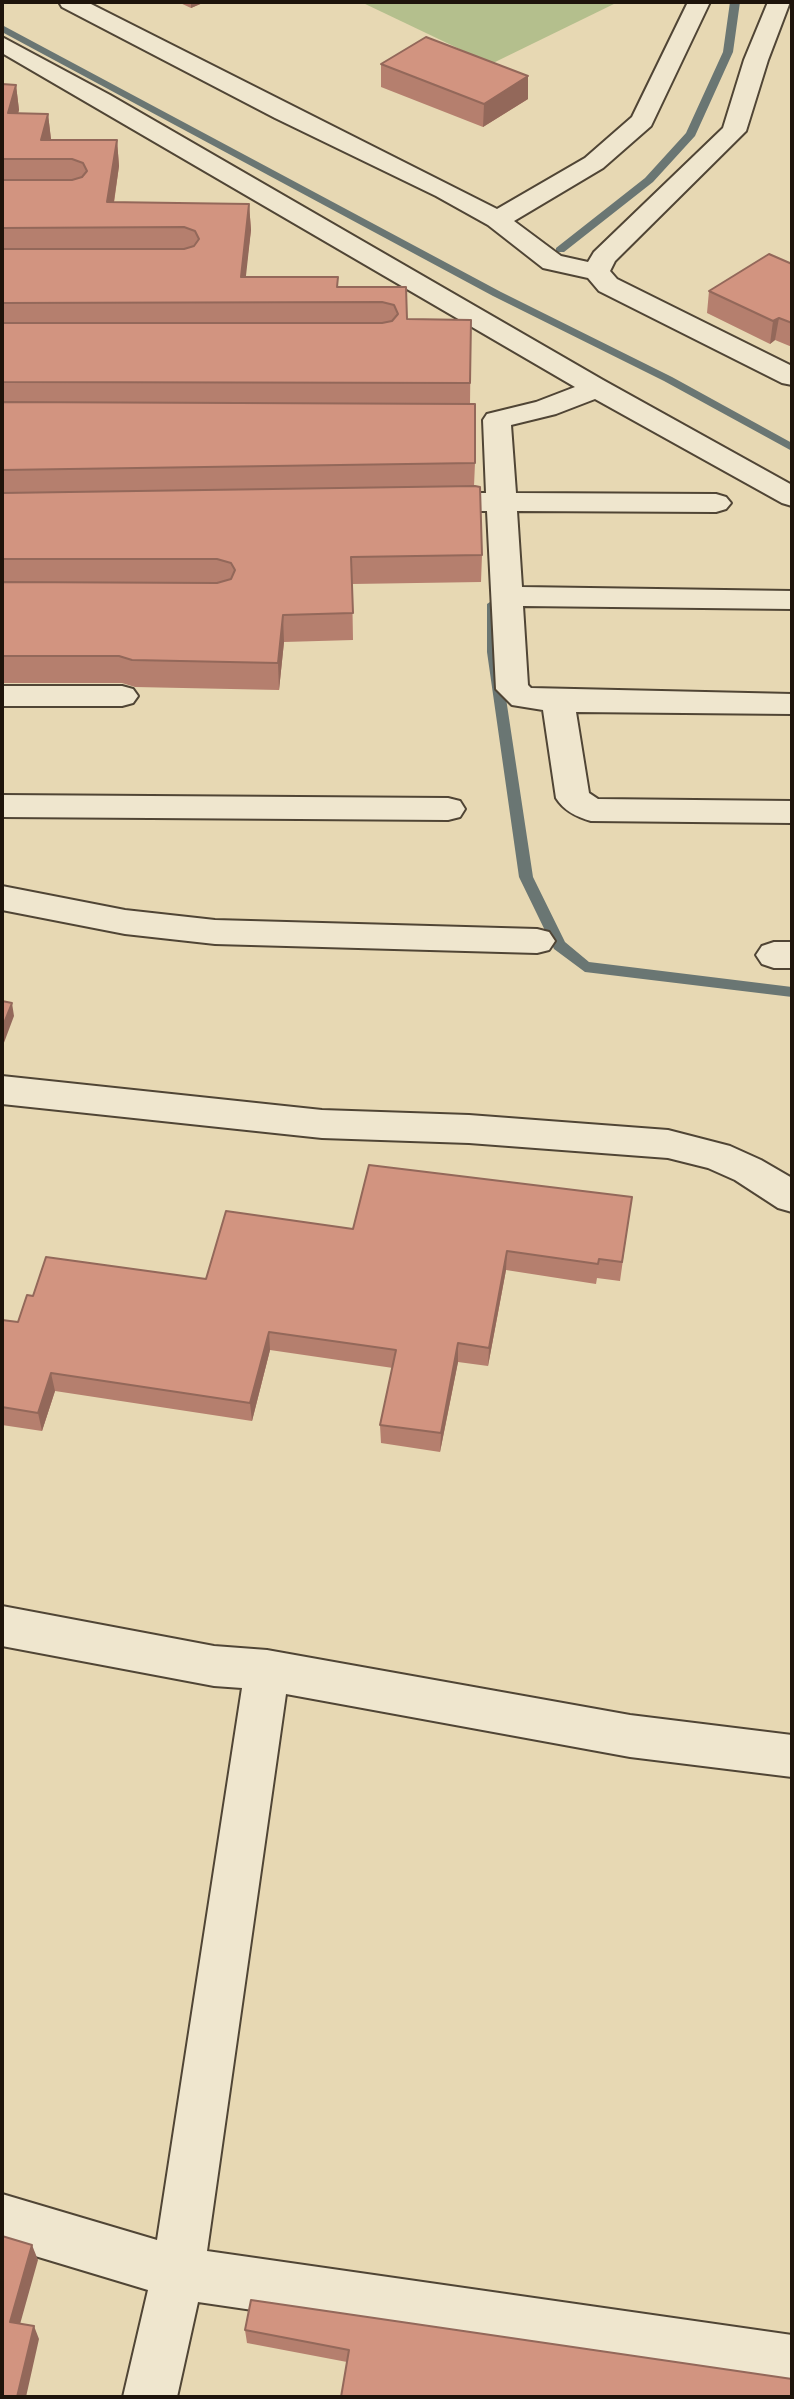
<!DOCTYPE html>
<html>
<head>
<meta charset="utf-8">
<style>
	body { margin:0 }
	#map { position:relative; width:794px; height:2399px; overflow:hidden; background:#e7d8b3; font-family:"IM FELL French Canon",serif }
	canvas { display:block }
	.frame { position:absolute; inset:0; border:4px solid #1e140b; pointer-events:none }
</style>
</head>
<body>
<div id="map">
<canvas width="794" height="2399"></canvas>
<div class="frame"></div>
</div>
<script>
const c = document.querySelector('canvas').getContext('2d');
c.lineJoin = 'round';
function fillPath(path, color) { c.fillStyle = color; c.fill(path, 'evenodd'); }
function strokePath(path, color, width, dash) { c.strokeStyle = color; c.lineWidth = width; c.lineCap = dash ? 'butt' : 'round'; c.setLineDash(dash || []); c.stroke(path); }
fillPath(new Path2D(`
	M361,2H618L491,64Z`), '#b4bf8d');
fillPath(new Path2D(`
	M730,2H740L733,52L695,136L653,182L564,252H556V248L645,178L686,133L723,52Z
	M2,25L501,292L672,377L792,443V451L664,381L493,296L2,32Z
	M493,600L499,604V652L533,877L565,942L589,962L792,987V997L585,972L554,949L519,877L487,652V604Z`), '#6a7673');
const minor = new Path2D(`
	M59,2H87L497,209L585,158L632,117L688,2H710L651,126L603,168L514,221L561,256L588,262L594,252L723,128L744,60L768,2H790L768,60L746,131L615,261L610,271L617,279L792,366V385L782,383L599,291L588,278L543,268L488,225L436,196L275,118L62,7Z
	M2,37L110,95L603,380L792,485V506L782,503L595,399L556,414L511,425L516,493L716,494L726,497L731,503L726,509L716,512L517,511L522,587L792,591V609L523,606L528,685L531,688L792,694V714L576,712L589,793L598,799L792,801V823L591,821C577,817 564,811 556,798L543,710L512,705L496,689L487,511H428L418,508L413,502L418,496L428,493H486L483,420L487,414L536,402L575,387L2,53Z
	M2,686H122L133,689L138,696L133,703L122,706H2Z
	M2,795L448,798L460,801L465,809L460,817L448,820L2,817Z
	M2,886L125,910L215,920L537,929L549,932L555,941L549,950L537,953L215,944L125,934L2,910Z
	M774,942H792V968H774L762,964L756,955L762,946Z
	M2,1076L322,1110L469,1115L668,1130L730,1146L761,1160L792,1178V1212L778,1208L735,1180L708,1168L668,1158L469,1143L322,1138L2,1104Z
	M2,1606L214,1646L267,1650L630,1715L792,1735V1777L630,1757L286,1694L207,2251L792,2335V2389L198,2302L177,2397H123L148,2290L2,2246V2194L157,2240L242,1688L214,1686L2,1646Z`);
strokePath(minor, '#504535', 4);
fillPath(minor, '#efe6ce');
fillPath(new Path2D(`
	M178,2H205L191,8Z
	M381,64L528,99L483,127L381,87Z
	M2,84L16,85L19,110L18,113L48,114L51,140H117L119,166L114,203L249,204L251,230L245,277L338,287H406L407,319L471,320L470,404L475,463L474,486L482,555L481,582L352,584L353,640L284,642L279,690L135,687L122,683H2Z
	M792,264V347L775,340L770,344L707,313L709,291Z
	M629,1217L620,1281L597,1278L596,1284L506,1270L488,1366L458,1362L440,1452L381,1443L380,1425L393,1368L270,1350L252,1421L55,1391L42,1431L2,1425V1320L18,1322L33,1296L206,1279L353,1229Z
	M245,2330L792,2379L347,2362L247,2343Z`), '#b57f6e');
fillPath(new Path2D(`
	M191,2H205L191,8Z
	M528,76V99L483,127L484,104Z
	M16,85L19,110L11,138L8,113Z
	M48,114L51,139L46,159L41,140Z
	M117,140L119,166L110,228L107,202Z
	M249,204L251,230L243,303L241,277Z
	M779,318L775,340L770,344L773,321Z
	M283,615L284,642L279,690L278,663Z
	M12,1003L14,1016L2,1048V1028Z
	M507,1251L506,1270L488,1366L489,1348Z
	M269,1332L270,1350L252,1421L250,1403Z
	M458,1343V1362L440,1452L441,1433Z
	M51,1373L55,1391L42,1431L38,1413Z
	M32,2245L38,2260L17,2335L10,2322Z
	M34,2326L39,2339L26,2397H17Z`), '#93685a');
const building = new Path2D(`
	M426,37L528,76L484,104L381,64Z
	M2,84L16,85L8,113L48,114L41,140H117L107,202L249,204L241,277H338L337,287H406L407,319L471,320L470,383L2,382V323H382L392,321L398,314L394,305L382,302L2,303V249H184L194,246L199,239L195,231L184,227L2,228V180H72L82,177L87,171L83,163L72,159H2Z
	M769,254L792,264V323L779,318L773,321L709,291Z
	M2,402L475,404V463L2,470Z
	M475,486L480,487L482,555L351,557L353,613L283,615L278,663L132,660L119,656H2V582L217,583L231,579L235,570L231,563L217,559H2V493Z
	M2,1001L12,1003L2,1028Z
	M369,1165L632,1197L622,1262L599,1259L598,1264L507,1251L489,1348L458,1343L441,1433L380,1425L396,1350L269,1332L250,1403L51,1373L38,1413L2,1407V1320L18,1322L27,1295L33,1296L46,1257L206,1279L226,1211L353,1229Z
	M2,2236L32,2245L10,2322L34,2326L17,2397H2Z
	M251,2300L792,2379V2397H341L349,2350L245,2330Z`);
fillPath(building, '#d29480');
strokePath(building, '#93685a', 2);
</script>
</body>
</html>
